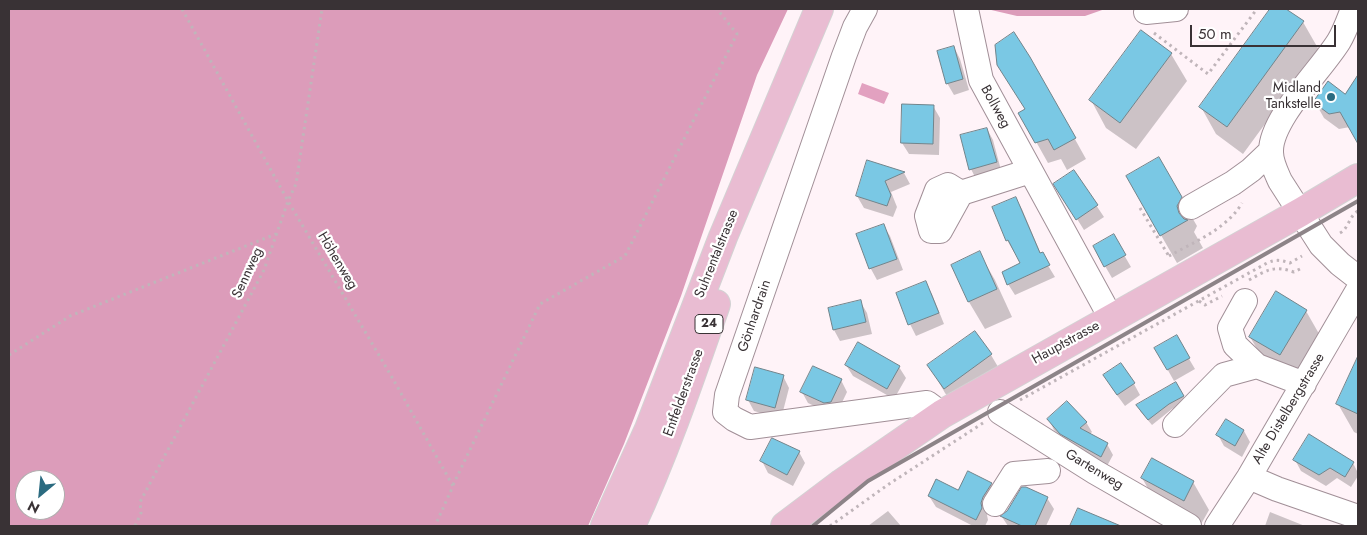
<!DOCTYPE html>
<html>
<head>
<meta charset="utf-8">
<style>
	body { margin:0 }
	#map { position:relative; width:1367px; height:535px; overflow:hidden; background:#fff3f8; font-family:Jost,sans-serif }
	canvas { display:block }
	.frame { position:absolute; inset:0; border:10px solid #393235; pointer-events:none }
	.north { position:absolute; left:15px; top:470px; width:50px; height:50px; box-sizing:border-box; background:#fff; border:1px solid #b0adae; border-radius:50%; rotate:208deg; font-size:14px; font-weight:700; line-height:20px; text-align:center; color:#393235 }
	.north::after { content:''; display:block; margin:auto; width:18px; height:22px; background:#2b6b80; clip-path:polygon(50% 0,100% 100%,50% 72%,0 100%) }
	.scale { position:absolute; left:1190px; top:25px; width:146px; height:22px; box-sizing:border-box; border:2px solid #393235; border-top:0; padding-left:6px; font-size:15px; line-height:18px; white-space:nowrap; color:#393235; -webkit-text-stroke:4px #fff; paint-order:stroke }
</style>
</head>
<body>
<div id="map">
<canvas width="1367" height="535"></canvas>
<div class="frame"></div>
<div class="north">N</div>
<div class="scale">50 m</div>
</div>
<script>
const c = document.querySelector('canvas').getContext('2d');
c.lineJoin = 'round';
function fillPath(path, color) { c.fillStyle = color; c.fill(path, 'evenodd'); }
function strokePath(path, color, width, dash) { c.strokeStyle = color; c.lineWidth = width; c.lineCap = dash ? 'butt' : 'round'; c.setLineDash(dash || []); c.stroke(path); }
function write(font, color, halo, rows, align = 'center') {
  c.font = font + ' Jost,sans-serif'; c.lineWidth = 4.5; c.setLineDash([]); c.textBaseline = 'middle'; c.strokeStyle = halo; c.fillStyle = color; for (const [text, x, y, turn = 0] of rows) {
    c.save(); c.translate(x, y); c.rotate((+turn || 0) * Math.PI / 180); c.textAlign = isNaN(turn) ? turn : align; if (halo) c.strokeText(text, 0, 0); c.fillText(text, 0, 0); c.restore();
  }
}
fillPath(new Path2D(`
	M9,9H788L757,75L681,296L624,444L588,526H9ZM25,480H55V510H25Z
	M987,9H1105L1085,16H1017Z`), '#dc9cba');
fillPath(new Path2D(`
	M862,83L889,93L884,104L858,94Z`), '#e2a1c0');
fillPath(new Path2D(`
	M1272,9H1284L1303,22L1319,50L1243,154L1216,134L1201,107Z
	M954,47L960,59L969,90L954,95L947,83Z
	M1171,54L1187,81L1136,149L1106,128L1091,100Z
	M1041,78L1086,159L1067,170L1061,159L1048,163L1020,113L1026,110Z
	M1355,82H1358V141L1350,127L1339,129L1324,118L1315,102L1345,95Z
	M933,106L940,118L939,155L909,154L902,143Z
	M987,129L993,140L1002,174L977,181L971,169Z
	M1158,159L1197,226L1194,232L1203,248L1177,263L1127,176Z
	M868,162L904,173L910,184L891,192L897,207L893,217L864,208L857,196Z
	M1074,172L1104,217L1084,230L1062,195Z
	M1016,198L1022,209L1041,254L1055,277L1015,295L1008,284L1022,264L1015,251L1014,252L1007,240Z
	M883,225L890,236L903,270L877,280L871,269L858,235Z
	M1113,236L1131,267L1112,278L1094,247Z
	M979,253L995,280L1012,317L985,329L969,302L952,265Z
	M925,283L932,294L944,324L916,336L910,324L897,294Z
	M1276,293L1306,311L1322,339L1296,382L1266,364L1250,337Z
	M860,301L867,313L872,334L840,341L834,330Z
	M975,333L991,355L1007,382L961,415L945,393L929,365Z
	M1176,337L1195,369L1174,381L1156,349Z
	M1358,359V434L1354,432L1338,404Z
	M846,365L899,367L906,378L894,399L853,376Z
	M783,376L789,388L781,419L754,411L748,400Z
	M841,380L847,392L837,413L831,414L808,403L802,392Z
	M1134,384L1140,395L1125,406L1111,387Z
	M1176,384L1186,401L1172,409L1152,425L1140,411Z
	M1049,420L1086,422L1092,432L1090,434L1107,444L1113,455L1107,466L1068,444L1054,430Z
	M1226,421L1244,431L1250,442L1242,457L1224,446L1218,435Z
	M799,452L805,463L793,486L768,473L762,461Z
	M1295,460L1353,463L1358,473V476L1351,487L1337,478L1326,486L1301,471Z
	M1142,478L1193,482L1209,510L1200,526L1158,506Z
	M991,484L998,495L989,509L987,515L988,520L985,526H973L936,507L929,496L958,492Z
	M1047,498L1054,509L1046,526H1008L1002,517Z
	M888,511L901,526H868Z
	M1270,512L1305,526H1265Z`), '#0003');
const building = new Path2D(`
	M1270,9H1286L1304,21L1227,127L1199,107Z
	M1141,30L1172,53L1120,123L1089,100Z
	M1014,32L1030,57L1076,138L1054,150L1048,139L1035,143L1018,113L1025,109L997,65L995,45Z
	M954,46L963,79L946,84L937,51Z
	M1358,75V144L1340,112L1329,114L1313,102L1328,81L1345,94Z
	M902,104L934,105L933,144L901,143Z
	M987,128L997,162L969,170L960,135Z
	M1159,157L1182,197L1177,206L1179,213L1184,219L1188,220L1160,236L1126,176Z
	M867,160L905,172L885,181L891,195L887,206L856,196Z
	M1074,170L1098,205L1076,220L1053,184Z
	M1016,197L1040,253L1043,252L1050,265L1007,285L1002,272L1020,263L1008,240L1006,241L992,207Z
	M884,224L897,259L869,269L856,234Z
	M1114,234L1126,255L1104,267L1093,246Z
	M980,251L997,289L968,302L951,265Z
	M926,281L939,313L908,325L896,293Z
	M1276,291L1307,310L1280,355L1249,337Z
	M861,300L866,322L833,330L828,308Z
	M975,331L992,354L944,389L927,365Z
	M1177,335L1190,358L1167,370L1154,348Z
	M858,342L900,366L887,389L845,365Z
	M1358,356V414L1336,404Z
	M1121,363L1135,383L1117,395L1103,375Z
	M813,366L842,379L831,402L824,403L800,392Z
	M755,367L784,375L775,408L746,400Z
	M1176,382L1184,396L1169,404L1148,420L1136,405Z
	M1067,401L1087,422L1080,428L1108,443L1101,457L1060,434L1047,419Z
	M1226,419L1244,430L1235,446L1216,435Z
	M1309,434L1354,462L1345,477L1330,468L1319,475L1293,460Z
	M772,438L800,451L787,475L760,461Z
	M1152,458L1194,481L1184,501L1141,478Z
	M968,471L992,483L983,497L981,503L982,508L976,520L928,496L936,479L958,490Z
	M1022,487H1026L1048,497L1035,526H1022L1000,516L1007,511Z
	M1078,508L1121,526H1070Z`);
fillPath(building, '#7ac8e4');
strokePath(building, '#72848b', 1);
const minor = new Path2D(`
	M865,9L855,27L844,56L727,395L725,412L734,419L750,427L927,403L942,414
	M966,9L981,80L1111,318
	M1353,9C1349,19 1345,31 1339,41C1322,69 1270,119 1271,152C1271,162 1276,172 1280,181L1321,245L1340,264L1358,278
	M1146,12L1176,9
	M961,193L948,185L937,190L927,216L931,231H940L961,193L1030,171
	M1191,207L1233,183L1251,170L1271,151
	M1245,301L1230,328L1235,345L1257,366
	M1000,412L1095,472L1189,526
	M1175,425L1224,375L1257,366L1304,384
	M1249,477L1277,489L1358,517
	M995,504L1014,474L1048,471
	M1217,526L1249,477L1358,290`);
const major = new Path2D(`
	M605,526L649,429L723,237L819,9
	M631,526C664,455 690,379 716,304
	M785,526L842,483L942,414L1301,212L1358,178`);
strokePath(minor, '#a18f97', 26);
strokePath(major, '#d3d2d3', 30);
strokePath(new Path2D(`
	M182,9L288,201L393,379L453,486L435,526
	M1154,33L1208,74L1257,9
	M1140,208L1170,258
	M1340,233C1349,228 1349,216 1358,211
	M1169,256C1194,242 1227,229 1242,203
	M1249,280C1267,270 1274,265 1294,272L1302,268
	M1199,301L1205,305L1222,296
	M9,355L70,316L276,234
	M1020,400L1267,263C1276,259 1281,260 1290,263L1302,256
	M453,485L540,304L625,256L737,34L717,9
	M135,526L141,513L140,502L264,270L288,201L296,184L322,9
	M830,526L889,484L983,423`), '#c0b5ba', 3, [2.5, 4]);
strokePath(minor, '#fff', 24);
strokePath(major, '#e9bcd2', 28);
strokePath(new Path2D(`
	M813,526L868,481L1358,201`), '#8d8488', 4);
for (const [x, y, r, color] of [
	[1331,97,5,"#2b6b80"]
]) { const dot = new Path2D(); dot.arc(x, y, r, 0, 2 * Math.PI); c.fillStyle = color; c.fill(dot); strokePath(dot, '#fff', 2); }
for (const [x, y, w] of [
	[709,324,28]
]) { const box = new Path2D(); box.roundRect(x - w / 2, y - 9.5, w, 19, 4); c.fillStyle = '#fff'; c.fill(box); strokePath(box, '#393235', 1); }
write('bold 12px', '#393235', null, [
	["24",709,324]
]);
write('14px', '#393235', '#fff', [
	["Midland",1321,89],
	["Tankstelle",1321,105]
], 'right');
write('14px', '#393235', '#fff', [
	["Bollweg",995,107,61],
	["Suhrentalstrasse",717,254,-68],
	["Höhenweg",337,261,59],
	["Sennweg",248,273,-65],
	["Gönhardrain",755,316,-71],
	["Hauptstrasse",1066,343,-29],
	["Entfelderstrasse",684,393,-70],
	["Alte Distelbergstrasse",1289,409,-59],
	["Gartenweg",1094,470,31]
]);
</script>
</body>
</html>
